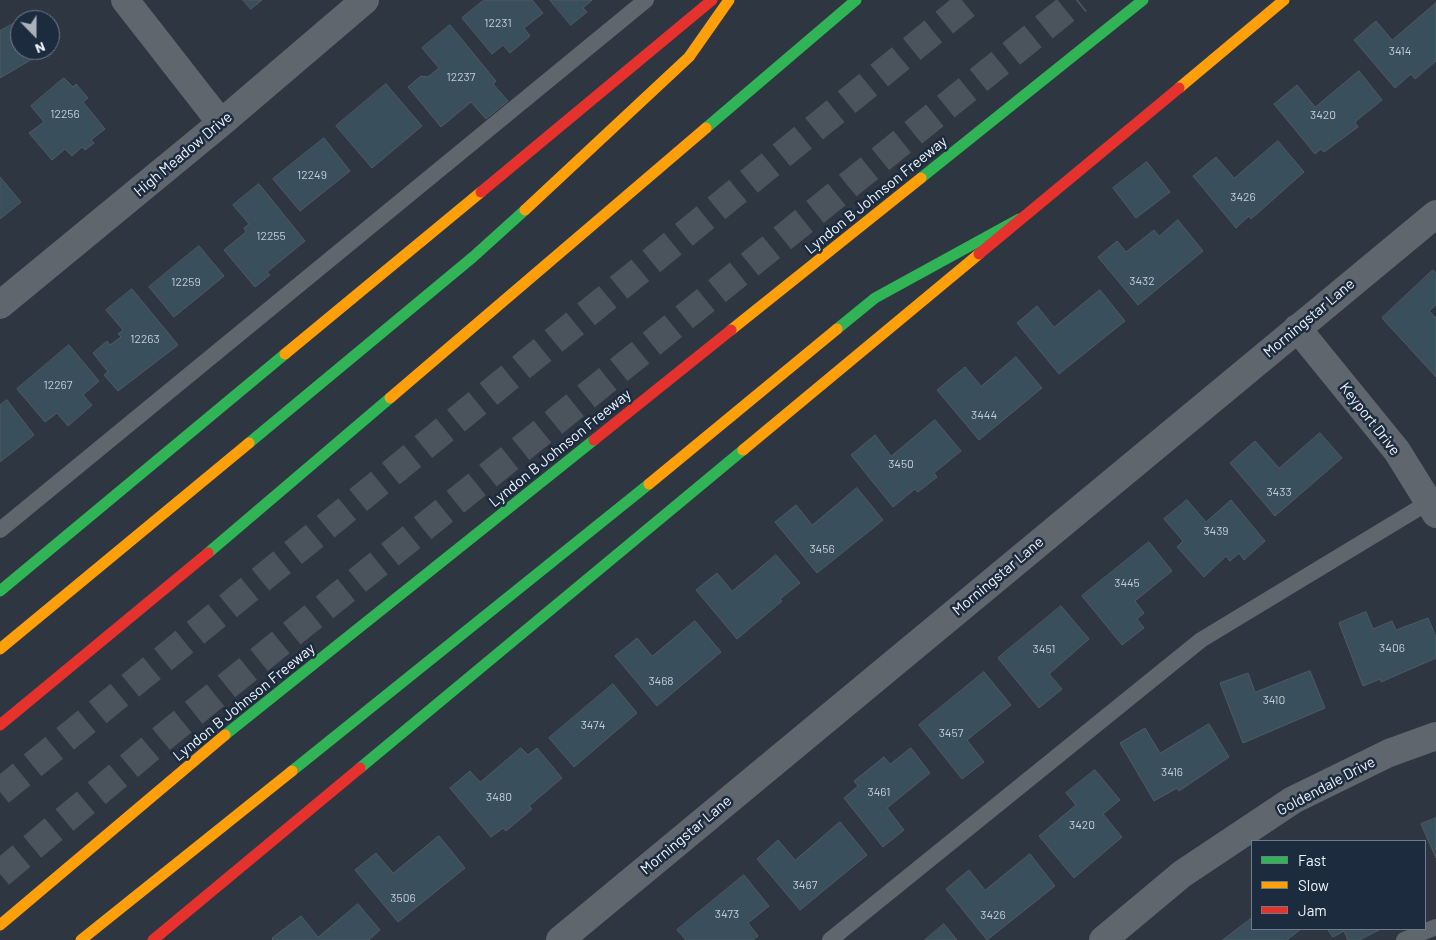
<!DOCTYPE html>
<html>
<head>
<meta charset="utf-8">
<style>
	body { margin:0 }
	#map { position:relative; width:1436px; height:940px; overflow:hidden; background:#2e3641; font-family:Barlow,sans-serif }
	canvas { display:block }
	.legend { position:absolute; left:1251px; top:840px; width:175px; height:90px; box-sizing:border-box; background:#1c2b3e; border:1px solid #707c8a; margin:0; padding:6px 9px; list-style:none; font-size:15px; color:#eff5fd }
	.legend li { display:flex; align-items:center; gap:10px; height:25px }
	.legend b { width:25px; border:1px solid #707c8a }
	.north { position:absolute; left:10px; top:10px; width:50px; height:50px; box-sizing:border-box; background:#1c2b3e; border:1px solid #707c8a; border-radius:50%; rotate:158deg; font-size:14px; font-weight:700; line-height:20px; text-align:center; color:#eff5fd }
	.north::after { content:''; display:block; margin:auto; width:18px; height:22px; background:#abb2bb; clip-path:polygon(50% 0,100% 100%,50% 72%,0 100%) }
</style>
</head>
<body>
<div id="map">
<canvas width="1436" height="940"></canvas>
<ul class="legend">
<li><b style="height:6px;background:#30b455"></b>Fast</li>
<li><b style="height:6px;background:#ff9f0a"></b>Slow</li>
<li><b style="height:6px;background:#e5322d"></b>Jam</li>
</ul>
<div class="north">N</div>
</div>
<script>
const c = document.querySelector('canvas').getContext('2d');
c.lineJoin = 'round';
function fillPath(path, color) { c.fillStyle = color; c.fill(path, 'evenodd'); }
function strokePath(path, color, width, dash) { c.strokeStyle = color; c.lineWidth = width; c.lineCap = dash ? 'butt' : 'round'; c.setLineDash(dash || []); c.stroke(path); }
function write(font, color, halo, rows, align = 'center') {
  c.font = font + ' Barlow,sans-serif'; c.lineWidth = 5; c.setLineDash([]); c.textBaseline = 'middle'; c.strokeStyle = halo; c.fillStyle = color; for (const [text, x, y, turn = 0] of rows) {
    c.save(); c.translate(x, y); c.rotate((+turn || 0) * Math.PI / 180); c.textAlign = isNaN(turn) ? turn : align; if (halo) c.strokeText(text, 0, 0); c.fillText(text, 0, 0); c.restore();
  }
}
const building = new Path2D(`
	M243,0H262L251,9Z
	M484,0H532L543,13L524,28L530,36L510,53L503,45L492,54L462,18Z
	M550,0H592L583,8L587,12L571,25Z
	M1436,3V61L1415,79L1411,74L1395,88L1354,40L1376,21L1392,40Z
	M15,23L20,33V50H30L34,58L0,78V31Z
	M450,25L496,81L493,84L508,101L486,119L471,102L441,127L408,87L421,76L428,77L439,68L422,48Z
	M1359,71L1382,100L1355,122L1358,127L1324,152L1321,149L1315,154L1274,104L1297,85L1315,107Z
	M64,78L73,87L76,84L88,98L83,102L105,129L91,140L94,143L85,150L82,147L72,156L65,149L52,160L29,133L44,122L31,106Z
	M386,84L422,126L372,168L336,126Z
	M324,138L350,171L300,211L273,179Z
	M1278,141L1304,172L1251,219L1249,216L1236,228L1193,176L1216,157L1234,178Z
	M1147,162L1170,192L1136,218L1113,188Z
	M0,177L21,202L0,219Z
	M259,184L305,241L267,272L270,275L255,287L224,250L246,232L244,228L249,224L233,205Z
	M1178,220L1203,251L1138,305L1098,257L1117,241L1126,252L1154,230L1159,236Z
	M199,246L224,276L174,317L149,287Z
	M1433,270L1436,273V305L1429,311L1436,318V377L1382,318Z
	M132,289L178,345L118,391L104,375L108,372L93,353L107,341L110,345L121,337L118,334L123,330L106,310Z
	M1100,290L1125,321L1059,374L1017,323L1037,306L1054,327Z
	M69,345L99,381L83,395L92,405L68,426L57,413L45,422L17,389Z
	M1016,357L1042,388L979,440L937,390L965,367L981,386Z
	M7,400L34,435L0,462V405Z
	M935,420L961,451L934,473L937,477L918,492L915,489L893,507L851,455L875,435L891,456Z
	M1320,433L1342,458L1275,516L1230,463L1255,441L1279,468Z
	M857,488L883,520L817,573L775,522L796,505L812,525Z
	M1187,500L1206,522L1231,500L1265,541L1244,560L1239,553L1230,561L1226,556L1204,577L1177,547L1183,541L1164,519Z
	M1149,542L1172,571L1135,601L1144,613L1137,619L1144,628L1122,645L1082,596Z
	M776,555L800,583L780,599L782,601L737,639L696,590L717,573L732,591Z
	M1061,606L1089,639L1049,674L1062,689L1039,708L998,658Z
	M1366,612L1373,629L1392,621L1396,630L1428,618L1436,637V658L1381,682L1380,679L1363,686L1339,623Z
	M695,621L721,652L657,706L615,656L637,638L652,656Z
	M1310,671L1325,708L1243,743L1220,683L1248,673L1255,692Z
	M984,672L1011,705L967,740L984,762L962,779L919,725Z
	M613,684L637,713L574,767L549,738Z
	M1209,724L1229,757L1179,791L1177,788L1154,801L1120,743L1145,728L1160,753Z
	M521,748L528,755L537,748L562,778L529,806L532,809L506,831L503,828L491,837L450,788L470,771L480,782Z
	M911,748L930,773L887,808L904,830L883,847L844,798L858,786L854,781L884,757L890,764Z
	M1095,770L1120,800L1103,814L1122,837L1074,878L1039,836L1076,805L1066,793Z
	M1436,818V858L1421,824Z
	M840,822L867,855L800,910L757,859L778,840L795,860Z
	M439,836L465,868L398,922L355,870L376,853L393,873Z
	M1030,854L1055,886L987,940L946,889L969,870L985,890Z
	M744,875L769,906L748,923L758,936L753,940H686L677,930Z
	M358,904L380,930L369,940H273L272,938L301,916L318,937Z
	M1252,918V929H1301L1287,940H1223Z
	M944,924L957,940H925Z
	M1328,929H1381L1359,940H1348L1344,931L1333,937Z`);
fillPath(building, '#394f5c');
strokePath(building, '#515a61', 1);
strokePath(new Path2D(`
	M0,792L972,0
	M0,874L171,731L1078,0`), '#4b535d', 28, [28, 14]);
strokePath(new Path2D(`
	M0,530L646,0
	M830,940L1201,640L1429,502
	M1404,940L1436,927`), '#60666e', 16);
strokePath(new Path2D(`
	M125,0L221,123
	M0,305L221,123L365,0
	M1297,328L1397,451L1436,514
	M560,940L1436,214
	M1103,940L1182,874L1293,800L1389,753L1436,736`), '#60666e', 28);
strokePath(new Path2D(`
	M706,128L856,0
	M921,178L1143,0
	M837,329L875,298L1019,219
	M249,443L473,257L525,210
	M208,553L390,398
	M0,591L285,354
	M225,735L594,440
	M360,768L743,450
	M292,771L649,484`), '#30b455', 11);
strokePath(new Path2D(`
	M1179,88L1284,0
	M525,210L689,57L729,0
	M731,330L921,178
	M285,354L481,192
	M390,398L706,128
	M743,450L979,254
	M649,484L837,329
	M0,649L249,443
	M0,925L225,735
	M81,940L292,771`), '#ff9f0a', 11);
strokePath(new Path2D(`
	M481,192L712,0
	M979,254L1179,88
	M594,440L731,330
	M0,725L208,553
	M153,940L360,768`), '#e5322d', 11);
write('12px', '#c2ccd5', null, [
	["12231",498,23],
	["3414",1400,51],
	["12237",461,77],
	["12256",65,114],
	["3420",1323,115],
	["12249",312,175],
	["3426",1243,197],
	["12255",271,236],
	["3432",1142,281],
	["12259",186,282],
	["12263",145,339],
	["12267",58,385],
	["3444",984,415],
	["3450",901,464],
	["3433",1279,492],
	["3439",1216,531],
	["3456",822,549],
	["3445",1127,583],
	["3406",1392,648],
	["3451",1044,649],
	["3468",661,681],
	["3410",1274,700],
	["3474",593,725],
	["3457",951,733],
	["3416",1172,772],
	["3461",879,792],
	["3480",499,797],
	["3420",1082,825],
	["3467",805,885],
	["3506",403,898],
	["3473",727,914],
	["3426",993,915]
]);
write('15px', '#eff5fd', '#1c2b3e', [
	["High Meadow Drive",183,154,-40],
	["Lyndon B Johnson Freeway",876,195,-39],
	["Morningstar Lane",1309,318,-40],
	["Keyport Drive",1370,419,52],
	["Lyndon B Johnson Freeway",560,448,-39],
	["Morningstar Lane",998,576,-40],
	["Lyndon B Johnson Freeway",244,702,-39],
	["Goldendale Drive",1326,786,-28],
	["Morningstar Lane",686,835,-40]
]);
</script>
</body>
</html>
